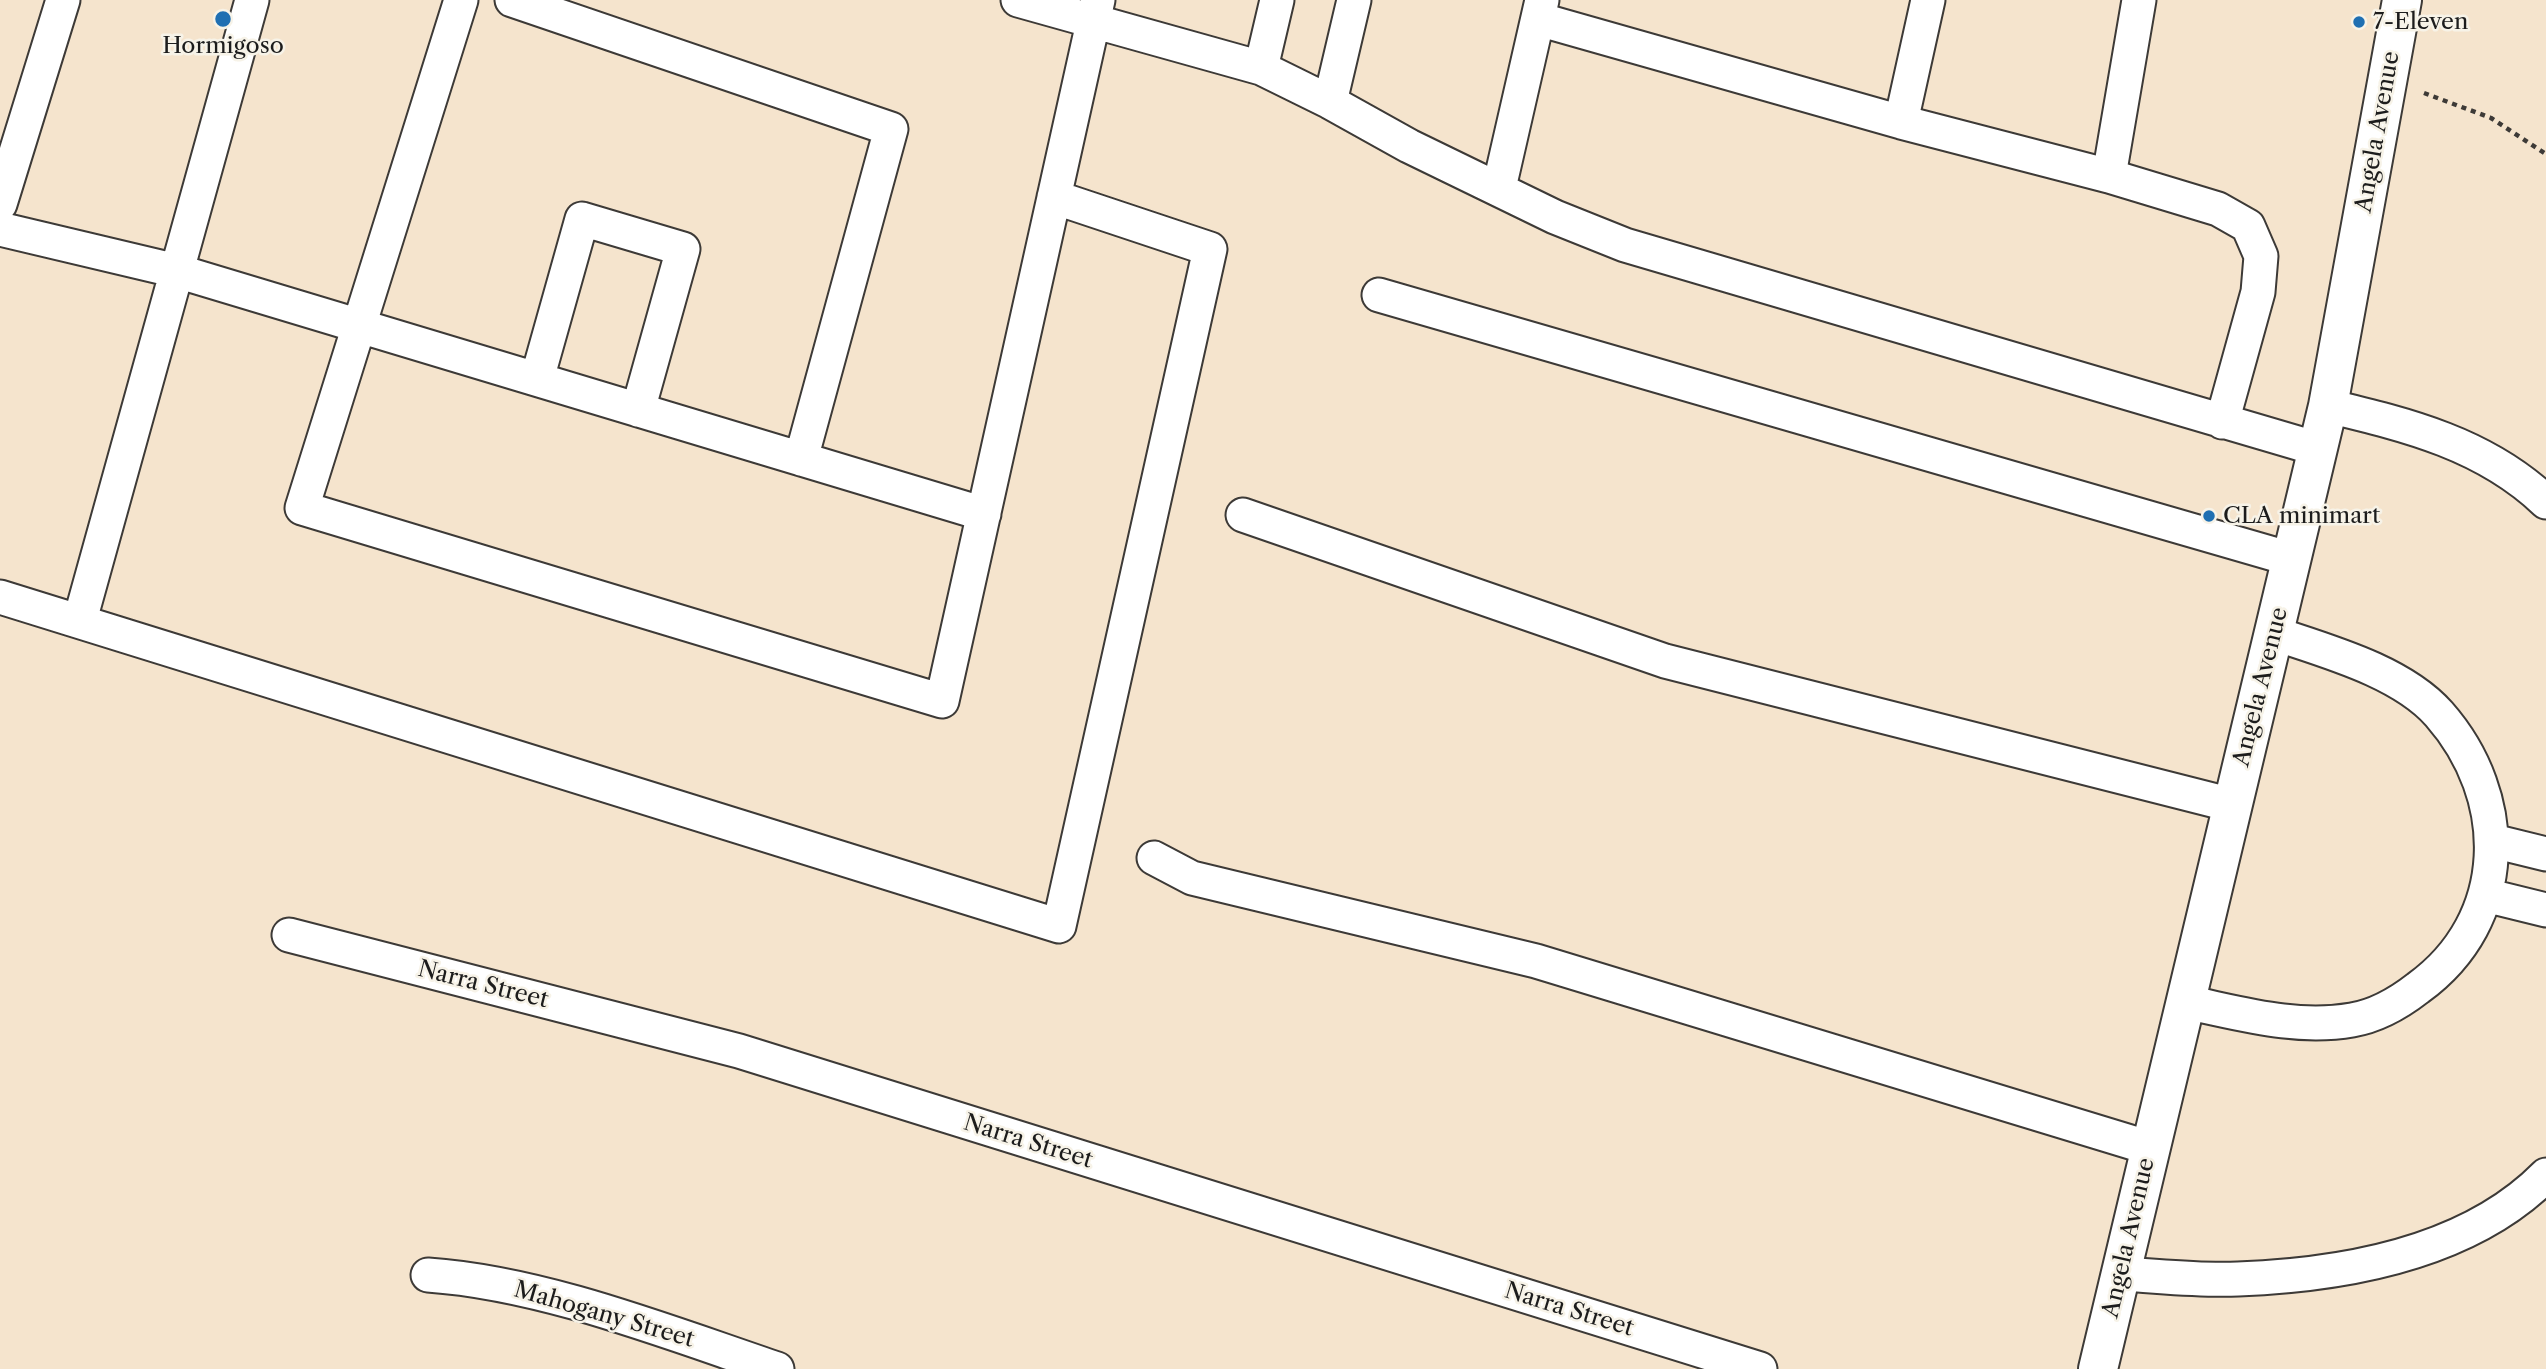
<!DOCTYPE html>
<html>
<head>
<meta charset="utf-8">
<style>
	body { margin:0 }
	canvas { display:block; background:#f5e4cd }
</style>
</head>
<body>
<canvas width="2546" height="1369"></canvas>
<script>
const c = document.querySelector('canvas').getContext('2d');
c.lineJoin = 'round';
function strokePath(path, color, width, dash) { c.strokeStyle = color; c.lineWidth = width; c.lineCap = dash ? 'butt' : 'round'; c.setLineDash(dash || []); c.stroke(path); }
function write(font, color, halo, rows, align = 'center') {
  c.font = font + ' "Libre Caslon Text",serif'; c.lineWidth = 5; c.setLineDash([]); c.textBaseline = 'middle'; c.strokeStyle = halo; c.fillStyle = color; for (const [text, x, y, turn = 0] of rows) {
    c.save(); c.translate(x, y); c.rotate((+turn || 0) * Math.PI / 180); c.textAlign = isNaN(turn) ? turn : align; if (halo) c.strokeText(text, 0, 0); c.fillText(text, 0, 0); c.restore();
  }
}
const minor = new Path2D(`
	M461,0L302,508L942,701L1098,0
	M512,0L891,129L801,459
	M1018,0L1261,68L1330,102L1409,146L1555,217L1625,245L2318,449
	M1538,19L1901,122L2109,176L2218,209L2248,226L2261,256L2258,292L2222,422
	M1261,68L1277,0
	M1330,102L1354,0
	M1901,122L1928,0
	M2109,176L2139,0
	M1499,188L1542,0
	M0,204L63,0
	M0,229L177,271L984,514
	M1379,295L2291,559
	M537,379L582,219L683,249L638,410
	M2328,406C2408,425 2485,444 2546,502
	M1243,515L1665,661L2232,805
	M0,597L1059,926L1210,249L1054,197
	M80,620L252,0
	M2493,841L2546,854
	M1154,858L1192,878L1536,961L2150,1148
	M2485,895L2546,910
	M289,935L739,1051L1760,1369
	M2185,1002C2240,1013 2295,1030 2352,1020C2376,1016 2400,1002 2418,988C2512,920 2512,797 2439,714C2401,671 2326,651 2273,633
	M2121,1274C2159,1276 2200,1281 2238,1279C2344,1275 2469,1253 2546,1175
	M428,1275C543,1283 667,1332 777,1369`);
const secondary = new Path2D(`
	M2098,1369L2328,406L2402,0`);
strokePath(minor, '#3d3a37', 37);
strokePath(secondary, '#3d3a37', 42);
strokePath(new Path2D(`
	M2424,93L2491,118L2546,154`), '#3d3a37', 4.5, [5, 5]);
strokePath(minor, '#fff', 33);
strokePath(secondary, '#fff', 38);
for (const [x, y, r, color] of [
	[223,19,9,"#1f6fb2"],
	[2359,22,7,"#1f6fb2"],
	[2209,516,7,"#1f6fb2"]
]) { const dot = new Path2D(); dot.arc(x, y, r, 0, 2 * Math.PI); c.fillStyle = color; c.fill(dot); strokePath(dot, '#f7f3e8', 2.5); }
write('23px', '#1c1c1c', '#f7f3e8', [
	["7-Eleven",2373,22],
	["Hormigoso",223,46,"center"],
	["CLA minimart",2223,516]
], 'left');
write('23px', '#1c1c1c', '#f7f3e8', [
	["Angela Avenue",2378,132,-80],
	["Angela Avenue",2261,687,-76],
	["Narra Street",483,985,14],
	["Narra Street",1028,1142,17],
	["Angela Avenue",2129,1238,-77],
	["Narra Street",1569,1310,17],
	["Mahogany Street",604,1315,16]
]);
</script>
</body>
</html>
